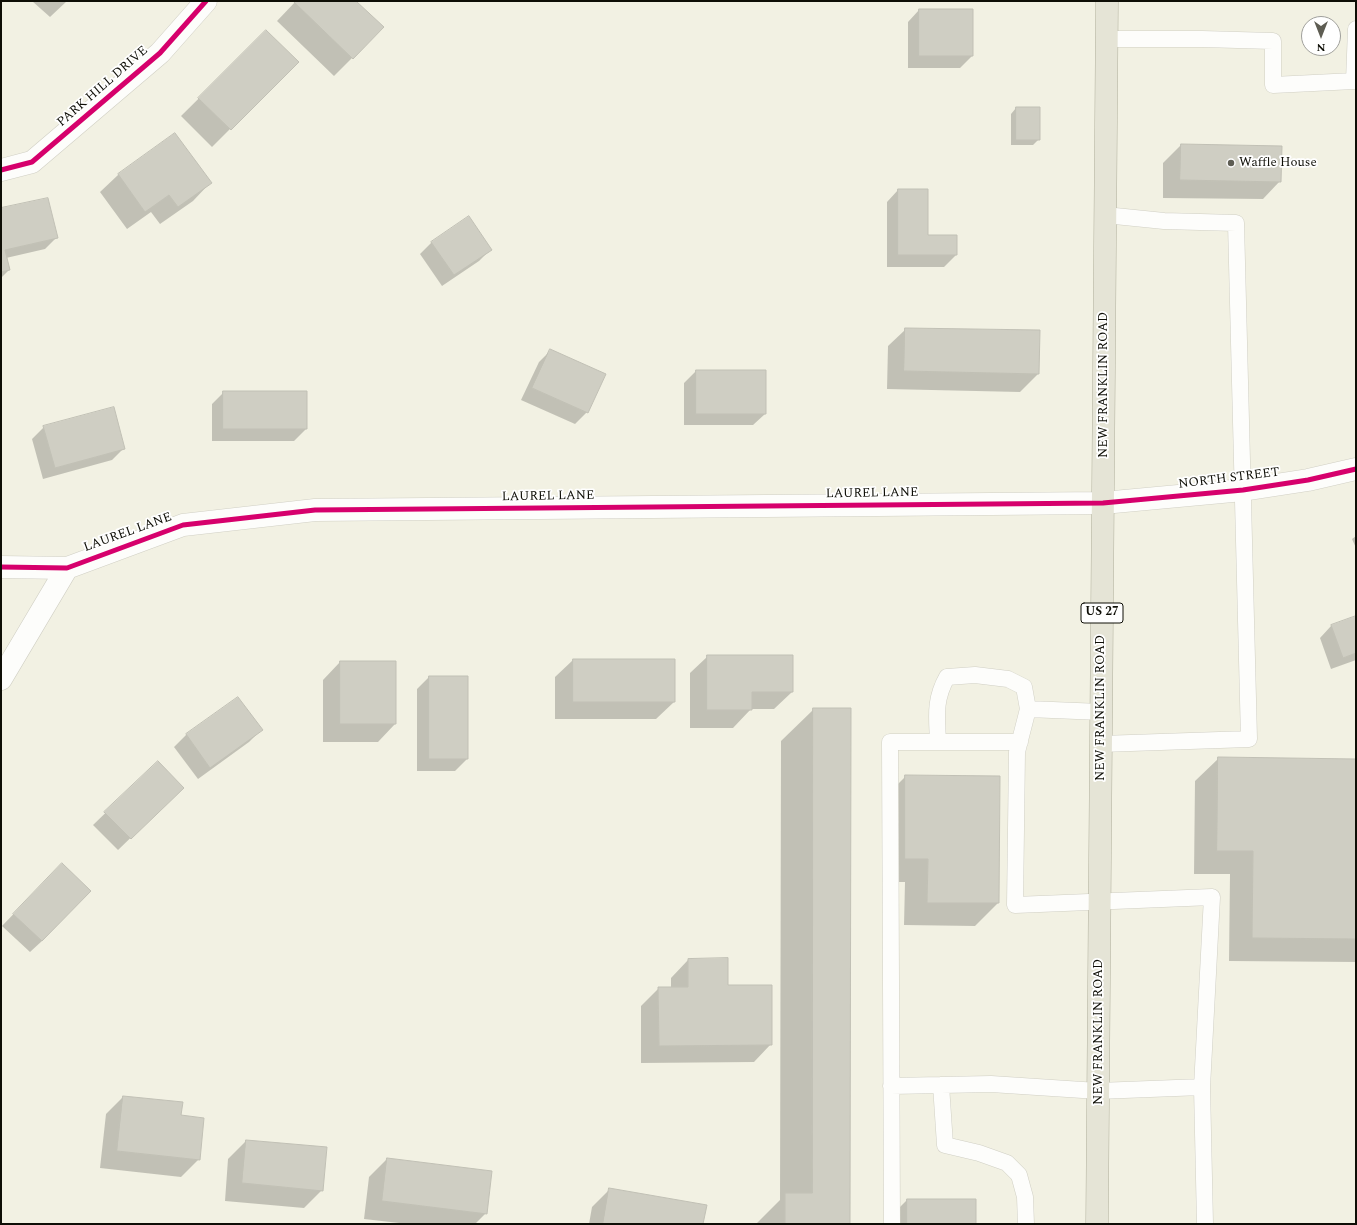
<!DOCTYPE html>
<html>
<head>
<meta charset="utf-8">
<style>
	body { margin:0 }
	#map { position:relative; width:1357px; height:1225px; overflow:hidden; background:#f2f1e3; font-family:Spectral,serif }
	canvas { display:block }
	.frame { position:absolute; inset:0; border:2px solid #0e0e06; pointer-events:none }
	.north { position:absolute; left:1301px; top:16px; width:40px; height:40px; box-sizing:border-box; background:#fff; border:1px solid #9f9f9b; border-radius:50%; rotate:180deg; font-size:11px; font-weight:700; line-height:16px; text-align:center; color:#0e0e06 }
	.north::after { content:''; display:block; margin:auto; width:14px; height:18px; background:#5e5d53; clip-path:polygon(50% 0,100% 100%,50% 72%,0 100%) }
</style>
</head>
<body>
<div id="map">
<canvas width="1357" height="1225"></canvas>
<div class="frame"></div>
<div class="north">N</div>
</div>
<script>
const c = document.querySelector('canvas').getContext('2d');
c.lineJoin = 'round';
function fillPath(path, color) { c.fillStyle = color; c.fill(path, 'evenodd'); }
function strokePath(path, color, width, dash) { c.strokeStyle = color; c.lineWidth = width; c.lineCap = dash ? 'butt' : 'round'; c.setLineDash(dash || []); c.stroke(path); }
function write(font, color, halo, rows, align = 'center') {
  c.font = font + ' Spectral,serif'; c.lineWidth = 3.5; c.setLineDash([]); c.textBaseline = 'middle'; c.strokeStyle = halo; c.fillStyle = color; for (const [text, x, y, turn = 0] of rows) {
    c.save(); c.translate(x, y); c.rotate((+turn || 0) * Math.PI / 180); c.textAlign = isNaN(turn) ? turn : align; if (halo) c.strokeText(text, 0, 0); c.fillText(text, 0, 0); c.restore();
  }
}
fillPath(new Path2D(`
	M32,1H67L50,17Z
	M296,1H355L352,58L334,76L277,21Z
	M919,10H972V56L960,68H908V22Z
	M266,32L297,62L212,147L181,116Z
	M1016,108L1039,139L1033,145H1011V114Z
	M174,134L210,183L193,201L160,224L151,212L127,229L100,192L118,175Z
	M1181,145L1280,181L1263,199L1163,198V163Z
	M898,190L927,236L956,255L944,267H887V202Z
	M1,209L57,237L45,249L6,258L9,270L1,278Z
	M432,242L491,249L479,261L442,286L420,254Z
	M906,329L1038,374L1020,392L887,389L888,346Z
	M551,350L587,412L575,424L521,400L539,362Z
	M696,371L765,414L753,425H684V383Z
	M224,392L306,429L294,441H212V404Z
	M44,427L124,448L112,460L43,479L32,439Z
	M1356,536V548L1352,539Z
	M1356,617V660L1331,669L1320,638L1331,626Z
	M708,656L792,692L774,709H751L733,728H690V673Z
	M573,660H674V702L656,719H555V677Z
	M340,662L395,724L378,742H323V680Z
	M429,677L467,759L455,771H417V689Z
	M238,698L261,730L249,742L198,779L174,747L186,735Z
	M814,709L849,1224H756L780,1200L781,741Z
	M1219,758L1356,760V962L1229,961L1230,874H1194L1195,781Z
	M158,762L171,799L118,850L93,825Z
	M906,776L998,903L975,926L904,925L905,882H882L883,799Z
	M50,876L42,941L30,952L2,926Z
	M688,960L727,986L771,1044L754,1062L641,1063V1006L659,988H671V978Z
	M123,1097L180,1116L199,1159L181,1177L100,1168L106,1114Z
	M246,1141L322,1190L304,1208L225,1201L228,1159Z
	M387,1159L486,1213L475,1224H408L364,1219L369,1177Z
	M610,1189L702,1224H589L592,1207Z
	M907,1200L975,1224H889V1218Z`), '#0003');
const building = new Path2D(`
	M295,1H356L384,27L353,59L294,2Z
	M919,9H973V56H919Z
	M266,30L299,62L231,130L198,98Z
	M1016,107H1040V140H1016Z
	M175,133L212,183L178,207L169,195L145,212L118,174Z
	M1181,144L1282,146L1281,182L1180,180Z
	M898,189H928V235H957V255H898Z
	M48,198L58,238L5,250L10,270L1,272V208Z
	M469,216L492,250L454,275L431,242Z
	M905,328L1040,330L1039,374L904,371Z
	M550,349L606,374L588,413L532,388Z
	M696,370H766V414H696Z
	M223,391H307V429H223Z
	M114,407L125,449L55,468L43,426Z
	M1356,616V653L1343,658L1331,625Z
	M707,655H793V692H752V710H707Z
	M573,659H675V702H573Z
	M340,661H396V724H340Z
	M429,676H468V759H429Z
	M238,697L263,730L210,768L186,734Z
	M813,708H851L850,1224H785V1193H812Z
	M1218,757L1356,759V939L1252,938L1253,851H1217Z
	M158,761L184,788L131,839L104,812Z
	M905,775L1000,776L999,903H927L928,859H905Z
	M62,863L91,891L42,941L13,914Z
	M728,958V985H772V1045L659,1046L658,987H688V959Z
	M123,1096L183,1102L181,1115L204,1118L200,1160L117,1151Z
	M246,1140L327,1147L323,1191L242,1183Z
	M387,1158L492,1171L487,1214L382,1201Z
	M609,1188L707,1205L703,1224H603Z
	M907,1199H976V1224H907Z`);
fillPath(building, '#cfcec3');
strokePath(building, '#c1c0b5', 1);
const lane = new Path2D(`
	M1106,39H1202L1273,41V85L1354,81L1356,29
	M1020,742H938C937,717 934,700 947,677L975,675L1008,679L1024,687L1028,709
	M1101,744L1249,739L1236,223L1164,221L1105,215
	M941,1085L945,1145L979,1153L1007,1163L1019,1175L1025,1197L1026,1224
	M891,1086L991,1084L1098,1091L1202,1087L1212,897L1015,905L1017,752L1028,709L1101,712
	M1202,1087L1205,1224
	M892,1224L890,742H938`);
const street = new Path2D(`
	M1,170L32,162L160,53L206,1
	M1,567L67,568L183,525L315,510L1103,503L1243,490L1308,480L1356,469
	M1,679L67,568`);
const highway = new Path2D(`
	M1097,1224L1107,1`);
strokePath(lane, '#d0cfc4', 17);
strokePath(street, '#d0cfc4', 23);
strokePath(highway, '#b1b09d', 23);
strokePath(lane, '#fdfdfb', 16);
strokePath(street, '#fdfdfb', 22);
strokePath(highway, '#e5e4d6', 22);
strokePath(new Path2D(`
	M1,170L32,162L160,53L206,1
	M1,567L67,568L183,525L315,510L1103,503L1243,490L1308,480L1356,469`), '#d6006c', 5);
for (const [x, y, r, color] of [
	[1231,163,4,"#5e5d53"]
]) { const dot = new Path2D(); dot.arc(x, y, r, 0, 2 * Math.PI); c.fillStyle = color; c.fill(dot); strokePath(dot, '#fff', 1.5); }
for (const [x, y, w] of [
	[1102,613,42]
]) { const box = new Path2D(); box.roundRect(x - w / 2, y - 10, w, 20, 3); c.fillStyle = '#fff'; c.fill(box); strokePath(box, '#0e0e06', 1); }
write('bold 12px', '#0e0e06', null, [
	["US 27",1102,613]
]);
write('13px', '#0e0e06', '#fff', [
	["PARK HILL DRIVE",103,87,-41],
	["NEW FRANKLIN ROAD",1104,385,-90],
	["NORTH STREET",1229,479,-7],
	["LAUREL LANE",872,494,-1],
	["LAUREL LANE",548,497,-1],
	["LAUREL LANE",128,533,-20],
	["NEW FRANKLIN ROAD",1101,708,-90],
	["NEW FRANKLIN ROAD",1099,1032,-90]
]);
write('13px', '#0e0e06', '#fff', [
	["Waffle House",1239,163]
], 'left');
</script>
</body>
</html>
